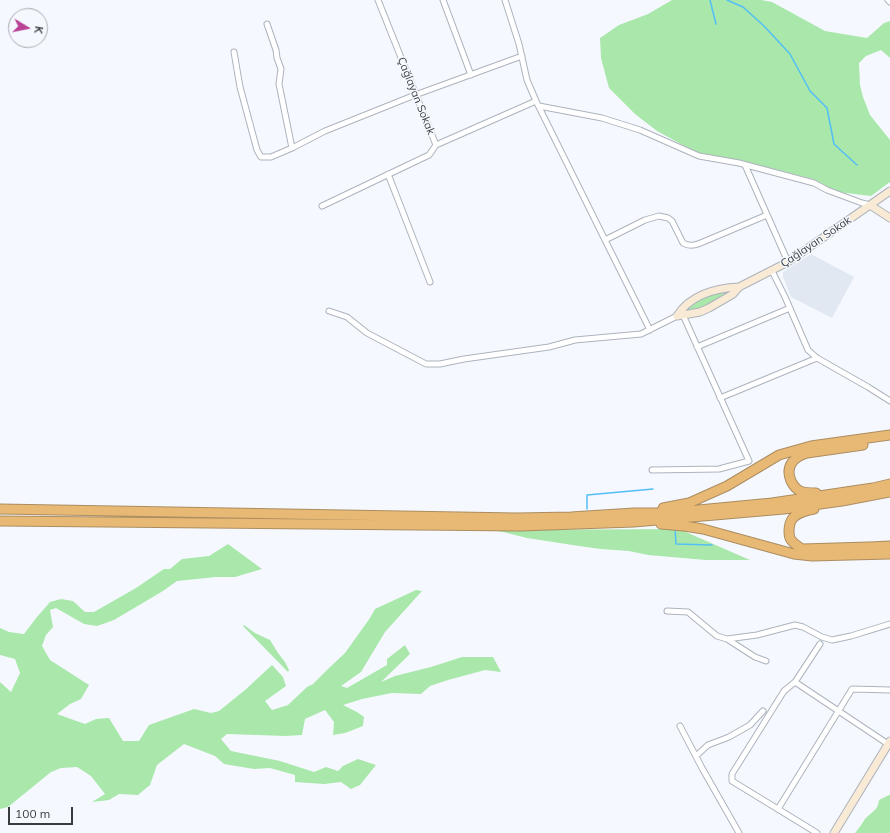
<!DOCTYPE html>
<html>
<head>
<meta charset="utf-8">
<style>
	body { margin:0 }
	#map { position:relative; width:890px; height:833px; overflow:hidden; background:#f5f9ff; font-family:Mulish,sans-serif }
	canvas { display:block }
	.north { position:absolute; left:8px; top:8px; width:40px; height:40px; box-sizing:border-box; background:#f5f9ff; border:1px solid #aaadb2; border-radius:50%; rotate:100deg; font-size:11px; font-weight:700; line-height:16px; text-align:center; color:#393c3f }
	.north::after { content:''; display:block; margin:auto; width:14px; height:18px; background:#b94296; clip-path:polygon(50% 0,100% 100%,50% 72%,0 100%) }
	.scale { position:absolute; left:8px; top:807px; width:65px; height:18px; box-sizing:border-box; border:2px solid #393c3f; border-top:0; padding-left:5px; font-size:12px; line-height:14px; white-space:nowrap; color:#393c3f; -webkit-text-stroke:3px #f5f9ff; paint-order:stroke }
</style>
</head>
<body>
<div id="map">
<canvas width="890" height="833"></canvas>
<div class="north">K</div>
<div class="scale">100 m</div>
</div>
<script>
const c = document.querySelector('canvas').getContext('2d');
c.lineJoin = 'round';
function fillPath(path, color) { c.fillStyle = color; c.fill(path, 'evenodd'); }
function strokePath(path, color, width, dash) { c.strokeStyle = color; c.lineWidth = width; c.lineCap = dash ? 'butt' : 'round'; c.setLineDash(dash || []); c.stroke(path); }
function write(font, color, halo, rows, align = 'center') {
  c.font = font + ' Mulish,sans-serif'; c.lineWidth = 3; c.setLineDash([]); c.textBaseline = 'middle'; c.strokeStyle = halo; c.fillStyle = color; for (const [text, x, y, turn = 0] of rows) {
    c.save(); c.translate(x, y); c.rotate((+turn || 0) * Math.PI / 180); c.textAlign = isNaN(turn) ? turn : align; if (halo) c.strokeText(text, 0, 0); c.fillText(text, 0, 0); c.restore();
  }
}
fillPath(new Path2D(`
	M811,254L854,277L832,318L791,297L783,277V272Z`), '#e1e8f1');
fillPath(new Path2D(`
	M672,0H761L772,2L825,31L867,38L884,23L890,21V58L881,50L866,56L859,63L860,85L863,97L870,115L890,140V182L871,196L838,192L813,179L746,162L699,154L657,131L635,114L609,88L601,58L600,38L619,25L648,14Z
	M735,290L706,309L680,314L702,296Z
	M679,529L750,560H706L648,555L629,551L601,549L579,546L527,538L503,532L490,530Z
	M228,544L262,569L235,577H216L177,581L163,591L114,620L97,626L84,624L56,608L50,610L53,627L46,635L42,646L50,660L89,685L81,699L70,704L57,714L85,724L96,719L109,718L123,741H139L149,725L194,709L211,713L219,711L245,690L272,665L283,677L286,686L265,701L272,710L288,705L307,687L313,684L328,669L345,653L370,618L375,609L416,590L422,591L385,632L361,672L341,686L347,688L387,665V659L405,645L410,654L381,682L395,676L431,667L462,657H493L501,672L485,670L448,680L430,686L421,694L392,693L362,699L343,705L357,712L364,717L363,726L345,733L333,735L334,722L325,710L305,719L302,735L286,736L227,734L221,739L231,751L280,761L314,772L326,767L338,771L343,766L358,759L376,765L360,785L351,789L341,782L324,784L295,782V775L270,768L254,769L224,764L215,756L184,744L157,765L150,785L138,795L119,794L109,800L92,802L105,794L91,776L77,767L61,768L51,772L8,807L0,809V682L11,692L20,673L15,659L0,655V628L9,632L24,634L37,617L50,602L61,599L73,601L85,612H94L136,588L164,569H170L182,559L209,556Z
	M244,625L255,633L270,640L278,653L285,662L289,670L288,672L243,626Z
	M889,795H890V833H855C859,828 862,824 865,819C871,812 878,811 879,800Z`), '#a9e7ab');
strokePath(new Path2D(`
	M710,0L716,24
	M727,0L743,7L764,26L790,54L810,91L827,108L834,144L857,165
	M587,509V495L653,489
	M675,528L676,544L712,545`), '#53bff5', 1.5);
const street = new Path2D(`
	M378,0L436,145L536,101
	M443,0L471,75
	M505,0L519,44L527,80L536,101L605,240L650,330
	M888,0L890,2
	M267,24L276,50L277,58L281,69L279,84L292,148
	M234,52L240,87L257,150L261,157H271L292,148L325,131L415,95L522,56
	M539,106L602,118L640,130L699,156L739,163L814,183L827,190L862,203L870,205
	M745,165L788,262
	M388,174L430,282
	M322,206L429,155L436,145
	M605,240L645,220L659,216L668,218L672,221L683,243C690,247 696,245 703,242L767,215
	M772,271L785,297L808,350L817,358L868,387L890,401
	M329,311L347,317L367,333L426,364H440L464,359L549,347L575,340L641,334L677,316
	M697,347L790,308
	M720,398L817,358
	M652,470L719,469L749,461L683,315
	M667,611L688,612L717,636L727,639L755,657L766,661
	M727,639L757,635L795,625L803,627L822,637L832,640L851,636L890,624
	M795,682L888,744
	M680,726L702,768L739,833
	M696,756L708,745L729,737L750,725L763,711
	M778,809L852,689L890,690
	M817,833L732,781V774L784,691L795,682L820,644`);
const secondary = new Path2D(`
	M870,205L890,218
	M677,316L700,312L709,308L733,294L739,287L788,262L890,191
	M677,316C690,295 716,288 739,287
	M834,833L890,741`);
const highway = new Path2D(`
	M816,493C810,493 805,493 800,491C796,489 793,485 791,481C785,467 793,457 807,453L863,445
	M663,508L689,503L727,486L779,455L811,446L890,435
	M0,509L517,518L571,517L634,513H667L772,503L873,488L890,484
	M814,509C808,510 798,513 794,517C789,521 788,532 790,538C792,543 798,546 802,549L869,547L890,546
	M0,521L520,526L634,522L784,509L842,501L890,492
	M661,524L684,526L703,529L794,554L812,556L890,554`);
strokePath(street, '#adb3bc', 7);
strokePath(secondary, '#adb3bc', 9);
strokePath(highway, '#ab8d61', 11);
strokePath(street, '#fff', 5);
strokePath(secondary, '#f8ead5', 7);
strokePath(highway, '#e8b974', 9);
write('11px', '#393c3f', '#f5f9ff', [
	["Çağlayan Sokak",416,96,68],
	["Çağlayan Sokak",816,242,-34]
]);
</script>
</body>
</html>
